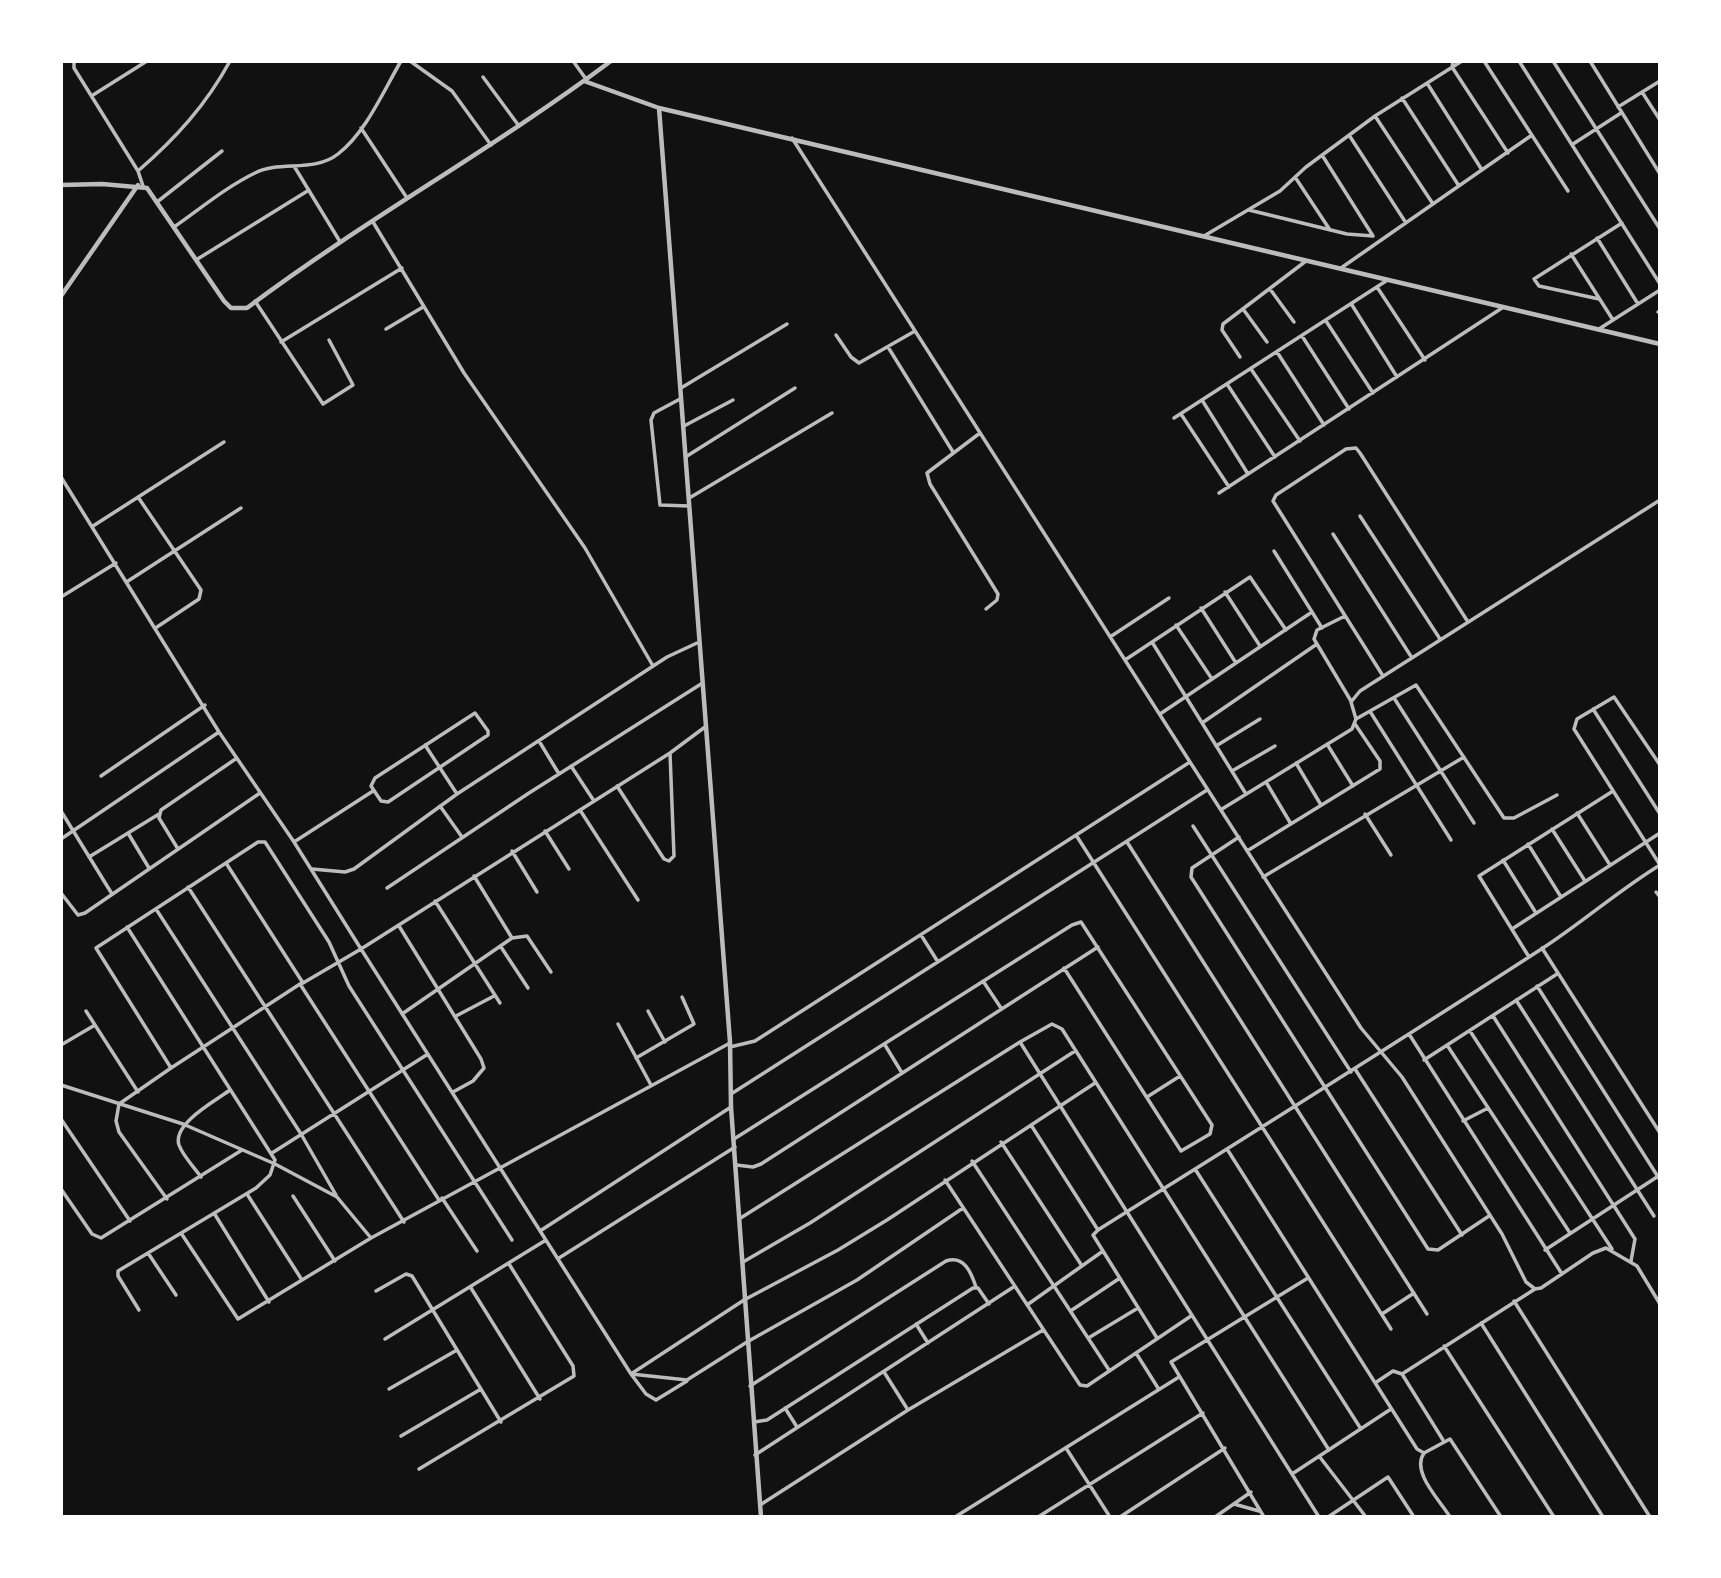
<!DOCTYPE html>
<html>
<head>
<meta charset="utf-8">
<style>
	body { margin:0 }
	#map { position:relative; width:1721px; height:1578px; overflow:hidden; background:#111; font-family:"Golos Text",sans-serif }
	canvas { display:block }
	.frame { position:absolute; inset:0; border:63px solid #fff; pointer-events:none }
</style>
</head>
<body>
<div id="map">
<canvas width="1721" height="1578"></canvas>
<div class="frame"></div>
</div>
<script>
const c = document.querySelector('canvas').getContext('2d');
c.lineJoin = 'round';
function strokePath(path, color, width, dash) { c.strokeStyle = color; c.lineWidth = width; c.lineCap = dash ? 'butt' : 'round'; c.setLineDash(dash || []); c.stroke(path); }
strokePath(new Path2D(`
	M74,61V68L138,171L143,186
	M410,61L452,91L491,145
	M573,61L586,79
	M1453,61L1452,67L1508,153
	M1484,61L1568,191
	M1519,61L1660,284
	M1553,61L1660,229
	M1590,61L1660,174
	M483,77L519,126
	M1427,83L1482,170
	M1642,92L1660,120
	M93,95L147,61
	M1402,98L1459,186
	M1618,107L1660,81
	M1375,116L1433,204
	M361,128L407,198
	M1349,135L1406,223
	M792,138L1190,762
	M1573,144L1621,113
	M1322,155L1373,236
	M294,166L339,240
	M138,171C176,138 206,105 230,61
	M1295,177L1330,230
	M157,202L222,151
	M1249,210L1347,234L1373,236
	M373,222L464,373L585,548L653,666
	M174,227C200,209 226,187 255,173C280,160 314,173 338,154C366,132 383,92 401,61
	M1204,236L1280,191L1306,167L1375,116L1462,61
	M1597,238L1638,304
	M1571,254L1613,320
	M196,260L309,190
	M1341,268L1532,135
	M1377,287L1425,360
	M1270,289L1294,322
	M1599,299L1539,286L1534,279L1622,223
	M255,301L323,404L353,385L329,340
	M1352,305L1397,377
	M1243,309L1267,342
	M1658,312L1660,313
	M1326,321L1373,393
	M386,329L423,307
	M1599,329L1660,290
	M836,335L851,357L859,363L915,331
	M1302,336L1349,409
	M281,342L402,268
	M888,347L953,452
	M1277,352L1324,425
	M1240,357L1222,330L1223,324L1306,261
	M1251,369L1300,441
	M1227,384L1275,457
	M681,388L787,324
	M680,399L654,413L651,420L660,505L689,506
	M1202,400L1248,474
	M1181,414L1229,487
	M1174,418L1386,281
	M684,426L733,400
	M980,433L927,473L930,484L998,594L997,600L986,609
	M687,456L795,388
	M61,477L219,732L294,842L361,949L670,753L705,727
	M1219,493L1502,308
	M138,497L201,590L199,599L157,627
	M691,497L832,413
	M1360,516L1440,639
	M93,526L224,442
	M1333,534L1412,658
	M1274,551L1322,628
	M128,581L241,508
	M1225,592L1260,646
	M61,597L116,563
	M1201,608L1236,663
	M1345,616L1317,630L1314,639L1351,701
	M1176,625L1212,679
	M1110,637L1169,598
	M1152,642L1246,794
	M1125,660L1250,577L1286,630
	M1383,676L1273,501L1276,495L1346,449L1356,448L1360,453L1468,622
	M1394,698L1474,823
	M1593,709L1660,814
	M475,713L488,731V735L388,802L381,801L371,786L375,778Z
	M1371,713L1451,840
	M1160,714L1312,612
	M1356,719L1416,685L1504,818H1514L1557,795
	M1202,723L1317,644
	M539,741L559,774
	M1327,744L1353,786
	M425,745L457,794
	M1216,746L1260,719
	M1296,763L1321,805
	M571,766L594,801
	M1232,771L1275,746
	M101,776L205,705
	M1266,782L1291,824
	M617,786L664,859L669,861L674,856L670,753
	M440,806L462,837
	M1222,809L1352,729L1356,719L1351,702L1360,691L1660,500
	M580,810L638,900
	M61,811L112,894
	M1577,813L1610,865
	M1365,814L1391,855
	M1193,826L1351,1072
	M1552,829L1585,881
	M545,831L569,869
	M128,833L149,868
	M1076,835L1391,1329
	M1239,837L1192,868L1191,877L1428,1249L1438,1250L1489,1216
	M61,839L219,732
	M294,842L373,791
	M1127,842L1427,1314
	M1528,844L1561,897
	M178,849L159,818L161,810L237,758
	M512,851L537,892
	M1247,851L1380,769V761L1355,724
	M89,857L159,814
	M1503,860L1536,913
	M226,863L303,983
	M312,869L345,872L354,869L457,794L667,657L697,643
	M1263,877L1464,757
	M188,887L404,1222
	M387,888L529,793L701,684
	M1656,892L1660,897
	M61,893L78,915L85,913L260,793
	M435,901L500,1003
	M156,909L301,1134L336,1195
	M399,926L481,1059L484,1068L473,1081L453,1092
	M127,927L275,1160L270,1175L256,1188L118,1271V1276L139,1310
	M1512,929L1660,833
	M921,935L938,962
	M512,938L527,936L551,972
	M501,947L528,988
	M1542,948L1660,1133
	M1529,957L1479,876L1613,791
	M983,981L1001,1008
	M300,984L439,1200
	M1537,986L1660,1180
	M1516,1000L1654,1216
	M86,1011L138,1092
	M648,1011L665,1042
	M402,1014L512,938L474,876
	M456,1016L494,996
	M1493,1016L1635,1239L1631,1261
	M618,1024L651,1085
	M1470,1031L1612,1249
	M1409,1034L1562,1274
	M1020,1042L1052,1024L1062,1029L1329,1450
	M61,1045L95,1025
	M885,1045L902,1073
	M1447,1045L1570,1233
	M730,1047L755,1041L1190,762L1361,1028L1402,1077L1502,1234L1526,1282L1535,1289L1541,1288L1593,1253L1606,1248L1637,1266L1660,1304
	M636,1058L694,1024L682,997
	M1424,1060L1557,974
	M1355,1069L1462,1235
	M61,1085L183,1124L275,1164L337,1197L371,1238L730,1043
	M731,1094L1207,790
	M1147,1097L1180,1076
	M61,1119L130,1221
	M1463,1121L1488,1108
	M734,1139L1072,925L1081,922L1212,1125L1210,1134L1181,1151L1064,968
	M1001,1142L1082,1266
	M1227,1149L1417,1449L1424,1453L1450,1439L1501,1517
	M272,1153L428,1054
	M972,1161L1109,1370
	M736,1165L753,1167L761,1164L1098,947
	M1195,1169L1361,1429
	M201,1177C194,1167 183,1156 179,1145C172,1124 215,1101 230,1090
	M945,1180L1080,1385L1087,1386L1191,1316
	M61,1189L92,1234L101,1238L242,1150
	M247,1194L302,1280
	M293,1196L335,1261
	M442,1198L477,1251
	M167,1199L119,1132L116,1121L119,1104L171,1068
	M214,1213L269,1302
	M739,1219L1020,1042L1319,1517
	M1098,1230C1246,1137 1395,1044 1543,948C1583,922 1619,890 1660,865L1574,729L1577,719L1614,697L1660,765
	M540,1231L731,1107
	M181,1233L238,1319L371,1238
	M512,1240L349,986L329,942L265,842H258L96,948L171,1068L300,984L303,983L361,949L631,1374L687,1380L747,1342L857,1280L963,1208
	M1545,1250L1660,1175
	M1103,1251L1157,1338
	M148,1253L176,1295
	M559,1258L735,1147
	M743,1262L810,1223L1075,1051
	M471,1288L540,1399
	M376,1291L406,1274L412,1276L501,1422
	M1514,1301L1650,1517
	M1027,1305L1103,1251L1093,1235L1098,1230L1031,1125
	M1072,1310L1120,1278
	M1382,1314L1414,1293
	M1481,1323L1603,1517
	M916,1324L928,1343
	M1090,1337L1138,1308
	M385,1339L546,1240
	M1444,1346L1554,1517
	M1136,1353L1158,1388
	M884,1372L908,1410
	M1402,1374L1535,1289
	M687,1381L656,1400L646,1394L631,1374L744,1300L838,1250L887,1220L1095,1083
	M1375,1383L1393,1371L1402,1374L1443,1440
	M750,1386L946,1261C964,1255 971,1272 976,1287
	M389,1389L457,1350
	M785,1408L797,1427
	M754,1422L767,1420L973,1288H978L989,1304
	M401,1436L481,1389
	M1066,1448L1110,1517
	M1424,1453C1411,1472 1439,1499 1450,1517
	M755,1455L1015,1286
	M1319,1456L1366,1517
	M419,1469L574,1376L573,1366L509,1264
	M1292,1474L1391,1409
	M1234,1504L1259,1511
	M760,1505L908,1410L1043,1330
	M955,1517L1179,1377
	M1038,1517L1203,1413
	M1120,1517L1225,1448
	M1215,1517L1251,1492
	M1264,1517L1171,1362L1308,1278
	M1328,1517L1388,1477L1414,1517`), '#bcbcbc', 3.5);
strokePath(new Path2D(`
	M584,81L659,108L1660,344
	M659,108L730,1042L731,1107L761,1517
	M61,185L102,184L147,188L224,301L231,308H247C364,220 493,149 611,61
	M61,296L138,185`), '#bcbcbc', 4.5);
</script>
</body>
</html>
